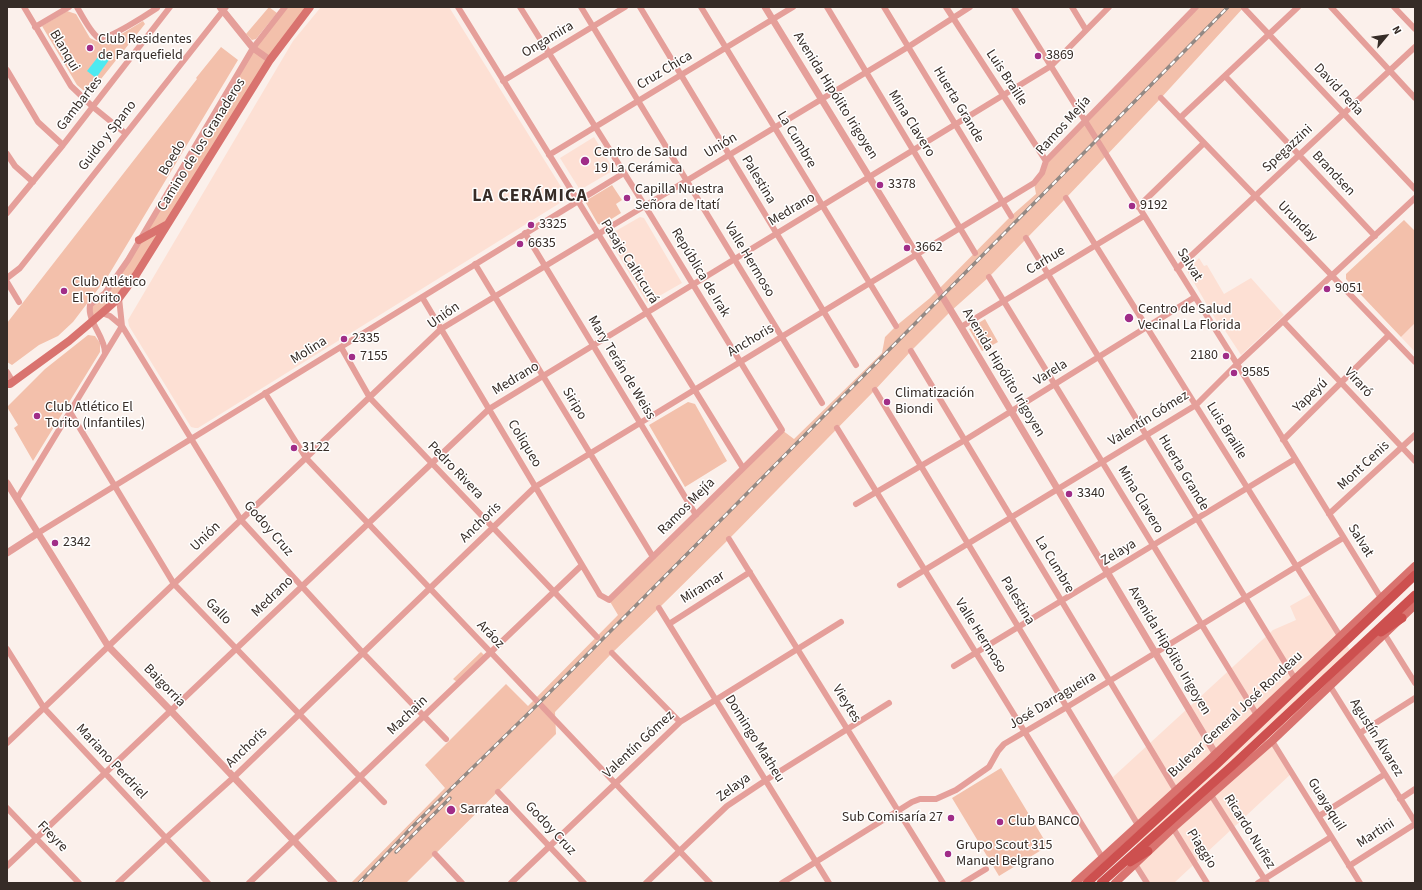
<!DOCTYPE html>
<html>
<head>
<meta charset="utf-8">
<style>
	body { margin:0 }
	#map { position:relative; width:1422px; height:890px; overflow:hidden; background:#fbf0eb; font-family:"Source Sans 3",sans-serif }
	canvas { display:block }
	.frame { position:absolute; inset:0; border:8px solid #362c27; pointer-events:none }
	.north { position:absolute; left:1366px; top:16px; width:40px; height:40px; -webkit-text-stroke:3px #fff; paint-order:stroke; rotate:61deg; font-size:11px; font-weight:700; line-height:16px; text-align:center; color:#362c27 }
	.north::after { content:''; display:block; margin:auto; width:14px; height:18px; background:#362c27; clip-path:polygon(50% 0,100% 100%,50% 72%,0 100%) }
</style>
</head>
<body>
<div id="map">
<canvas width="1422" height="890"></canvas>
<div class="frame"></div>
<div class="north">N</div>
</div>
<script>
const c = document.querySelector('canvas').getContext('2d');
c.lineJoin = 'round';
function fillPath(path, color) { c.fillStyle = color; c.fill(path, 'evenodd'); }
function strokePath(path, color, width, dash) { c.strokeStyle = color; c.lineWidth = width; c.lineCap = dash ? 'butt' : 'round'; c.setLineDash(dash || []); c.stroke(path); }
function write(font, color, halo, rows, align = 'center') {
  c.font = font + ' "Source Sans 3",sans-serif'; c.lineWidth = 3; c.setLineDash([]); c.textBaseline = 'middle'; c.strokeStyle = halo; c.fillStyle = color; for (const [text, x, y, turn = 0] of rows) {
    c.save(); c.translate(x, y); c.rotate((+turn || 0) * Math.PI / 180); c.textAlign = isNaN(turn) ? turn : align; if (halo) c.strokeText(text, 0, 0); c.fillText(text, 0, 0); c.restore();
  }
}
fillPath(new Path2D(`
	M321,7H449L568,198L198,428H195L191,427L129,326L128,320L293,41Z
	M594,137L614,170L580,190L560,158Z
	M640,217L644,218L682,283L647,303L607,236Z
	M1199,258L1204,266L1207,265L1224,294L1251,278L1284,315L1241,355L1224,329L1222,330L1187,271Z
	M1415,323V352L1401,337Z
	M1313,593L1357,661L1272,741L1292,773L1174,883H1147L1135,864L1138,825L1113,777L1273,630L1296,620L1290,606Z`), '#fde0d4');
fillPath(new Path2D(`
	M269,7L277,13L256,39L252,40L246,34Z
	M285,7H310L275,52L136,275L93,321L90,305L105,293L253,48Z
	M1196,7H1244L1161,98L1066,198L989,277L951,311L911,351L875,390L729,539L659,608L612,653L555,712L556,734L406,883H351L445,788L425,765L506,684L528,706L618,615L609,600L782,430L794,439L882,353L885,337L896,326L930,298L1011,216L1036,194L1034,183L1046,161Z
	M67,11L76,14L90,38L96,41L102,43L110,41L143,21L145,24L93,89L88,92L83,90L77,85L42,26Z
	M221,47L238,60L108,276L73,322L58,336L39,345L12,365L7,362V323L197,79L196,78Z
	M612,185L622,200L616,204L621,213L602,225L598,224L586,203L587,200Z
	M1404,220L1415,231V323L1401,337L1346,279V274Z
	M985,319L998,342L982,351L969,329Z
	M88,335L95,336L100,343V352L33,461L14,428L18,425L7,407L45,369Z
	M688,402L695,404L727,461L685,487L649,425Z
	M481,652L485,656L457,682L453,679Z
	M1001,768L1048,846L999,876L952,798Z`), '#f3c0ab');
fillPath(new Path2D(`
	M101,53L109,60L96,78L87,71Z`), '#4deaf1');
strokePath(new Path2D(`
	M24,7L71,86L93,107L125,133
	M77,7C81,14 92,35 99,38C108,40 148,14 157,8
	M458,7L743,468
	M581,7L822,403
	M640,7L856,365
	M701,7L896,326
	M827,7L975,253
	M884,7L1011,216
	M946,7L1046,161
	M1014,7L1237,364L1381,598
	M1072,7L1086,30
	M1331,7L1415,98
	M1394,7L1415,29
	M1244,8L1415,189
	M35,27L69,7
	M7,70L38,122L63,145
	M1225,76L1375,236
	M503,81L625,7
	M1161,98L1415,362
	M1180,118L1298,7
	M7,154L15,166L33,182
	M549,155L793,7
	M1066,198L1340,636
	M1138,207L1204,143
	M7,213L63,145L170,7
	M525,233L696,515
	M1026,238L1295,679
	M475,264L653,557
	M1177,269L1415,47
	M989,277L1257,715
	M7,278L20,268L226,7
	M7,282L19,302
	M422,297L600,595L609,600L782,430L645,206L520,7
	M102,313L110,316L122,326L241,520L363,653L446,739
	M1283,321L1415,461
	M961,327L1144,216
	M341,347L370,398L597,637
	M911,351L1176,791
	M105,353C105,336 87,322 90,305L105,293L128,260L253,48L285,7
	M7,372L13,382
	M875,390L1138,825
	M265,393L306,458L710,883
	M70,412L174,584L384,802
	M837,428L1102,857
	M1283,440L1389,335
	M17,499L122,326L119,298
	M856,504L965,440L1195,297
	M1329,514L1415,435
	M38,533L624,173
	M729,539L943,883
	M900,585L1196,405L1237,364L1415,198
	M659,608L829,883
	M669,624L750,572
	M1385,635L1415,683
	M7,649L44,708L208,883
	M612,653L680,722
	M954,666L1295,459
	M1330,686L1415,822
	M1360,733L1415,698
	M1272,741L1360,883
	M7,743L441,329L908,47L970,7
	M498,792L584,883
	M1211,795L1267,883
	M1400,799L1415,789
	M7,808L79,883
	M1319,816L1385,774
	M1173,828L1207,883
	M435,854L462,883
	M1135,864L1147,883
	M7,866L489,409L1051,66L1109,7
	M1349,866L1415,824
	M118,883L165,839L234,777L535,487L1034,183L1042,173L1046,161L1196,7
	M249,883L582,565
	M511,883L680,722L841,622
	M646,883L727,806L766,780L889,703
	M782,883L912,802L920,799H936L956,790L989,767L998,751L1004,744L1067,707L1343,538
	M963,883L986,869
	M1258,883L1331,837`), '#e59f9a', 6);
strokePath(new Path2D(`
	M220,7L253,48L270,60
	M765,7L961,327L1215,753
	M7,483L108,646L171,711L334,883
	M7,553L38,533`), '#e59f9a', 7);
strokePath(new Path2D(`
	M139,240L166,225
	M7,384H10L69,341L102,313L119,298L136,275L270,60L310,7
	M1075,883L1192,776L1415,566
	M1115,883L1173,828L1272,741L1415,605`), '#d9736f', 8);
strokePath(new Path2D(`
	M1381,632L1402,618
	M1130,862L1148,851
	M1087,883L1217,764L1415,575
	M1101,883L1233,765L1415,595`), '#cd504f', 9);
const rail = new Path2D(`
	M396,852L450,798
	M359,883L415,824L539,703L699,542L1228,7`);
strokePath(rail, '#938984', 3.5);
strokePath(rail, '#fff', 2, [6]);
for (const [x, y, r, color] of [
	[90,48,4,"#a02d88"],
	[1038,56,4,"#a02d88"],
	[585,161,5,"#a02d88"],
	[880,185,4,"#a02d88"],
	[627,198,4,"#a02d88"],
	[1132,206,4,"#a02d88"],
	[531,225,4,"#a02d88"],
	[520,244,4,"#a02d88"],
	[907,248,4,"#a02d88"],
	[1327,289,4,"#a02d88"],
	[64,291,4,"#a02d88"],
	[1129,318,5,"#a02d88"],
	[344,339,4,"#a02d88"],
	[1226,356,4,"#a02d88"],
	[352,357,4,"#a02d88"],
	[1234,373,4,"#a02d88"],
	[887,402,4,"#a02d88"],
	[37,416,4,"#a02d88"],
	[294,448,4,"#a02d88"],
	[1069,494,4,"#a02d88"],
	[55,543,4,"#a02d88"],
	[451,810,5,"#a02d88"],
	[951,818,4,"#a02d88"],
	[1000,822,4,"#a02d88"],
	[948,854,4,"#a02d88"]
]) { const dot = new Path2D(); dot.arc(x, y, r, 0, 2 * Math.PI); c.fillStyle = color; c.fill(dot); strokePath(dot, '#fff', 1.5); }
write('14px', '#362c27', '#fff', [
	["Club Residentes",98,40],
	["de Parquefield",98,56],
	["3869",1046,56],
	["Centro de Salud",594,153],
	["19 La Cerámica",594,169],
	["3378",888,185],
	["Capilla Nuestra",635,190],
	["Señora de Itatí",635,206],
	["9192",1140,206],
	["3325",539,225],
	["6635",528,244],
	["3662",915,248],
	["Club Atlético",72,283],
	["El Torito",72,299],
	["9051",1335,289],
	["Centro de Salud",1138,310],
	["Vecinal La Florida",1138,326],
	["2335",352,339],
	["2180",1218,356,"right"],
	["7155",360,357],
	["9585",1242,373],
	["Climatización",895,394],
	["Biondi",895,410],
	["Club Atlético El",45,408],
	["Torito (Infantiles)",45,424],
	["3122",302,448],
	["3340",1077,494],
	["2342",63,543],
	["Sarratea",460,810],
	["Sub Comisaría 27",943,818,"right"],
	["Club BANCO",1008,822],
	["Grupo Scout 315",956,846],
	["Manuel Belgrano",956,862]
], 'left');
write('14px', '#362c27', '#fff', [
	["Ongamira",548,40,-31],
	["Blanqui",64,51,59],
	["Cruz Chica",665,71,-31],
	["Luis Braille",1006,78,57],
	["David Peña",1338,90,47],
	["Avenida Hipólito Irigoyen",835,96,58],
	["Gambartes",80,104,-52],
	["Huerta Grande",958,105,59],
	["Mina Clavero",911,124,58],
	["Ramos Mejía",1064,126,-48],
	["Guido y Spano",108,136,-52],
	["La Cumbre",796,140,59],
	["Camino de los Granaderos",202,145,-58],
	["Unión",721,146,-31],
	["Spegazzini",1288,149,-43],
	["Boedo",173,158,-59],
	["Brandsen",1333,174,47],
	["Palestina",758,180,59],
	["Medrano",792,210,-31],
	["Urunday",1297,222,46],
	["Valle Hermoso",749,260,59],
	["Carhue",1046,261,-31],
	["Pasaje Calfucurá",629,262,58],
	["Salvat",1189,265,58],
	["República de Irak",700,273,59],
	["Unión",444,316,-35],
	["Anchoris",751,341,-31],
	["Molina",309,351,-32],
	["Mary Terán de Weiss",621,368,59],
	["Avenida Hipólito Irigoyen",1003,373,59],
	["Varela",1051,373,-32],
	["Medrano",516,379,-31],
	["Viraró",1358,383,47],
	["Yapeyú",1311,396,-44],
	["Siripo",574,404,59],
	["Valentín Gómez",1149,419,-32],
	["Luis Braille",1226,431,58],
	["Coliqueo",524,444,59],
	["Mont Cenis",1364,466,-43],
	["Pedro Rivera",455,471,46],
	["Huerta Grande",1183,473,59],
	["Mina Clavero",1140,500,59],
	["Ramos Mejía",687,507,-45],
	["Anchoris",481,523,-44],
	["Godoy Cruz",268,529,49],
	["Unión",206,537,-44],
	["Salvat",1360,541,58],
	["Zelaya",1119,553,-31],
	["La Cumbre",1054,565,59],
	["Miramar",703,588,-32],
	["Medrano",273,597,-44],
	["Palestina",1017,601,59],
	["Gallo",218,612,46],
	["Aráoz",490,635,46],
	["Valle Hermoso",980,636,58],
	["Avenida Hipólito Irigoyen",1169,651,59],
	["Baigorria",164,686,46],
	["José Darragueira",1053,701,-31],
	["Vieytes",846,704,58],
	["Bulevar General José Rondeau",1236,715,-43],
	["Machain",408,716,-44],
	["Agustín Álvarez",1376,738,58],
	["Domingo Matheu",754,739,58],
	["Valentín Gómez",639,745,-43],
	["Anchoris",247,748,-44],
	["Mariano Perdriel",111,762,47],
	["Zelaya",734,788,-36],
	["Guayaquil",1326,805,58],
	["Godoy Cruz",550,829,47],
	["Ricardo Nuñez",1249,832,58],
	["Martini",1376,834,-33],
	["Freyre",52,837,46],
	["Piaggio",1201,849,58]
]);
c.letterSpacing = '1px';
write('bold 18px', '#362c27', '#fff', [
	["LA CERÁMICA",530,197]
]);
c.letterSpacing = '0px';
</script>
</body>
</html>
